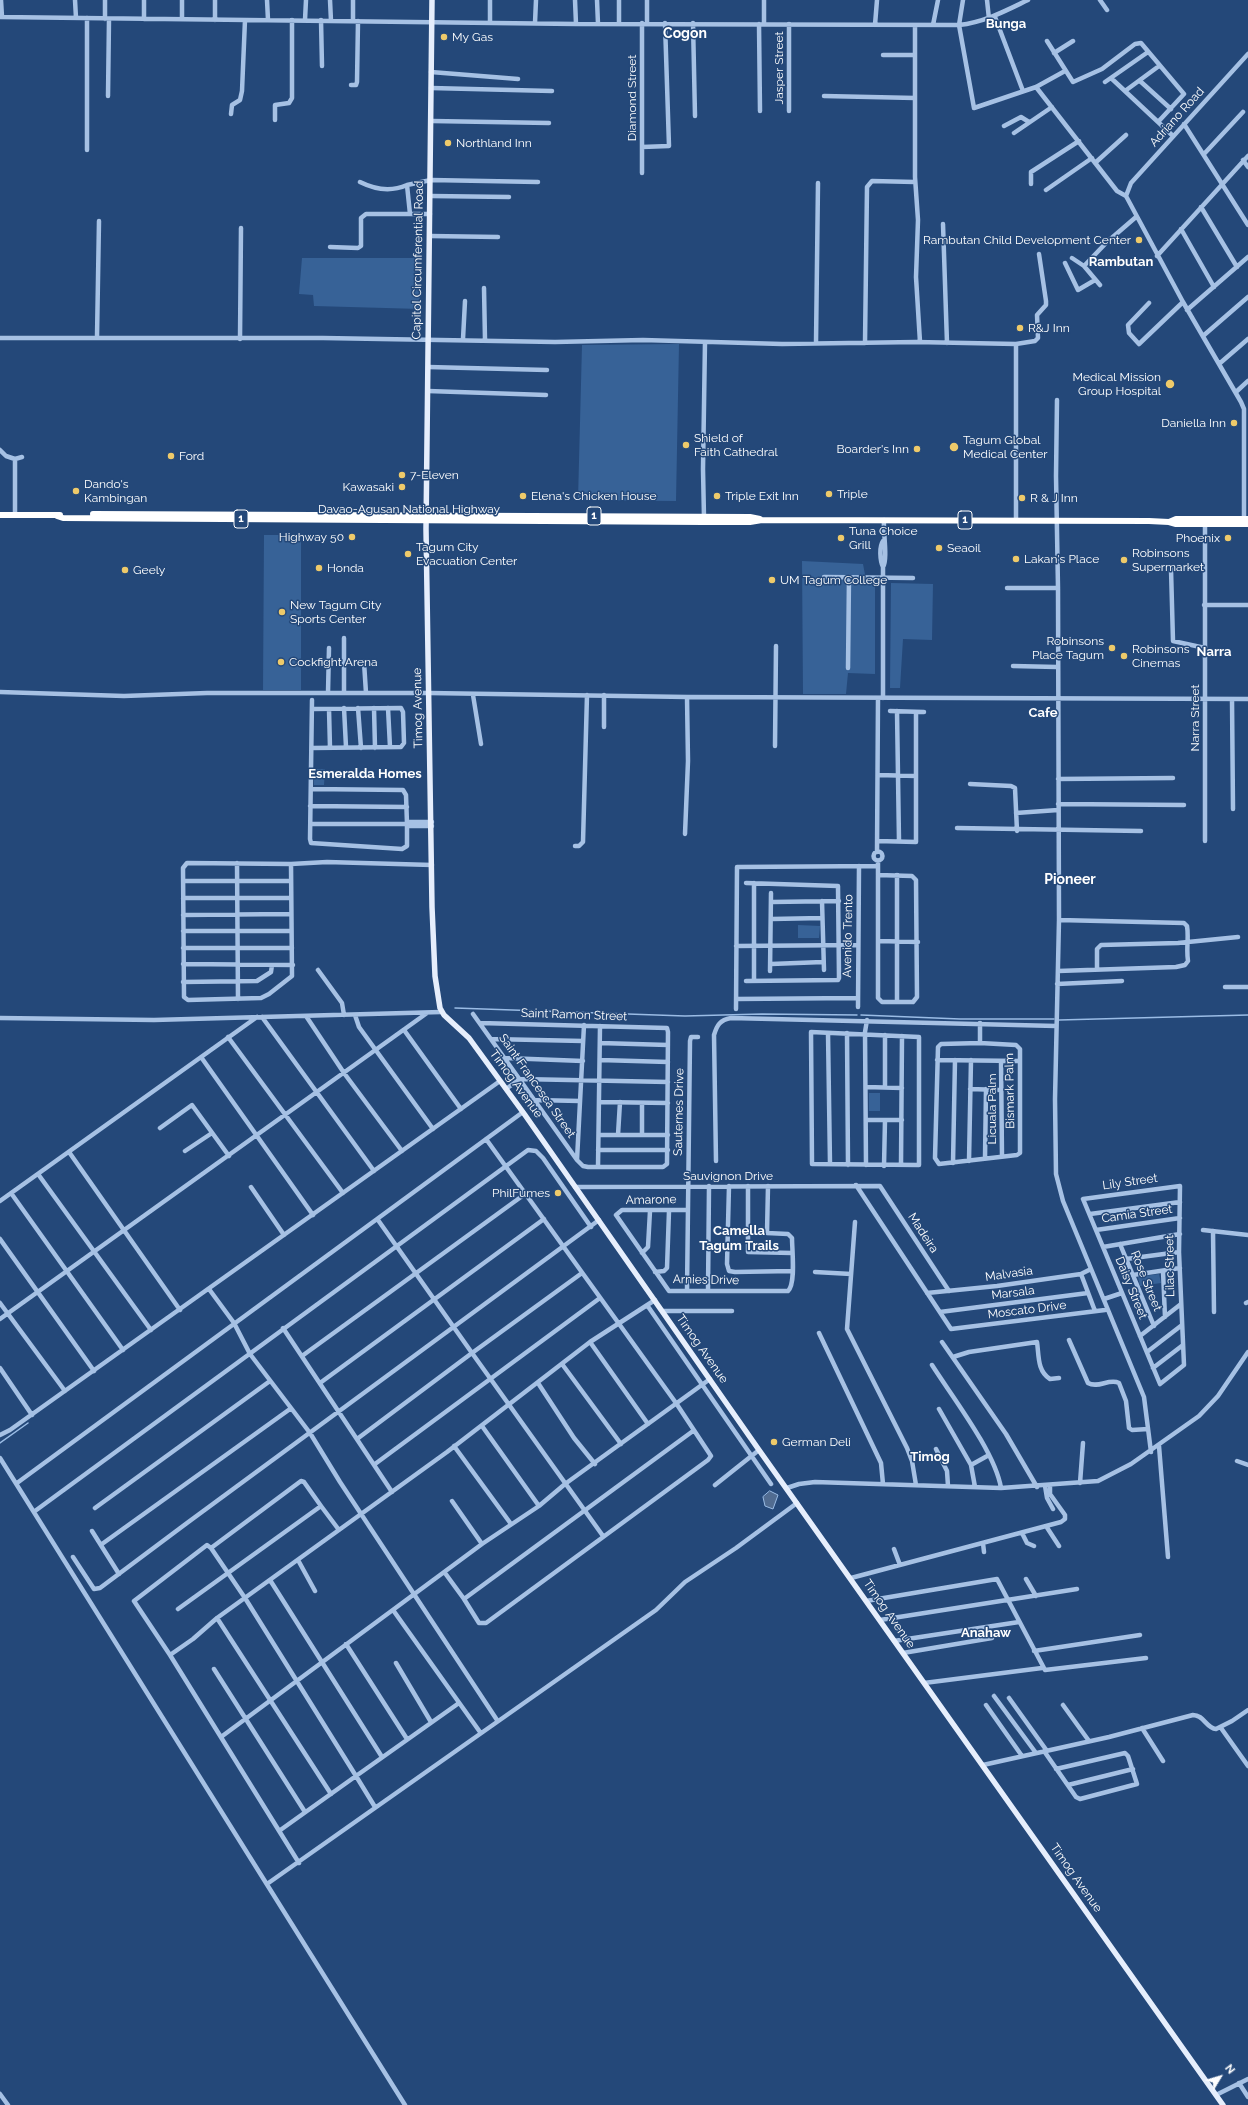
<!DOCTYPE html>
<html>
<head>
<meta charset="utf-8">
<style>
	body { margin:0 }
	#map { position:relative; width:1248px; height:2105px; overflow:hidden; background:#244879; font-family:Raleway,sans-serif }
	canvas { display:block }
	.north { position:absolute; left:1200px; top:2057px; width:40px; height:40px; -webkit-text-stroke:3px #244879; paint-order:stroke; rotate:52deg; font-size:11px; font-weight:700; line-height:16px; text-align:center; color:#fff }
	.north::after { content:''; display:block; margin:auto; width:14px; height:18px; background:#fff; clip-path:polygon(50% 0,100% 100%,50% 72%,0 100%) }
</style>
</head>
<body>
<div id="map">
<canvas width="1248" height="2105"></canvas>
<div class="north">N</div>
</div>
<script>
const c = document.querySelector('canvas').getContext('2d');
c.lineJoin = 'round';
function fillPath(path, color) { c.fillStyle = color; c.fill(path, 'evenodd'); }
function strokePath(path, color, width, dash) { c.strokeStyle = color; c.lineWidth = width; c.lineCap = dash ? 'butt' : 'round'; c.setLineDash(dash || []); c.stroke(path); }
function write(font, color, halo, rows, align = 'center') {
  c.font = font + ' Raleway,sans-serif'; c.lineWidth = 3; c.setLineDash([]); c.textBaseline = 'middle'; c.strokeStyle = halo; c.fillStyle = color; for (const [text, x, y, turn = 0] of rows) {
    c.save(); c.translate(x, y); c.rotate((+turn || 0) * Math.PI / 180); c.textAlign = isNaN(turn) ? turn : align; if (halo) c.strokeText(text, 0, 0); c.fillText(text, 0, 0); c.restore();
  }
}
fillPath(new Path2D(`
	M302,258H415L421,309L314,306L313,295L299,294Z
	M679,344L676,501L578,500L582,345Z
	M264,535H301V690H263Z
	M802,561L863,564L866,580H875V674L848,673L846,694H803Z
	M891,583L933,584L932,640L903,639L900,688H890Z
	M314,769H325L324,785H314Z
	M798,925L820,926L819,938H798Z
	M869,1093H880V1111H869Z
	M1159,1274L1161,1283L1140,1286L1138,1277Z`), '#376297');
const water = new Path2D(`
	M770,1491L778,1495L773,1509L765,1506L763,1497Z`);
fillPath(water, '#516c91');
strokePath(water, '#9abce5', 1);
strokePath(new Path2D(`
	M455,1008L685,1016L762,1014L857,1015
	M861,1015L960,1019H1054
	M1059,1020L1248,1015
	M0,1443L28,1423`), '#9abce5', 1.5);
strokePath(new Path2D(`
	M1,0L2,17
	M75,0L76,18
	M105,0V19
	M144,0V19
	M267,0L268,20
	M330,0L331,21
	M490,0V23
	M575,0L576,24
	M597,0L598,24
	M963,0L959,25L974,108L1036,87L1065,71
	M987,0L989,19
	M1100,0L1107,10
	M0,17L576,24L959,25C985,22 1005,11 1028,0
	M995,17L1023,91
	M182,19V0
	M215,20V0
	M305,20L306,0
	M321,20L322,66
	M353,21V0
	M535,23L536,0
	M642,23V173
	M647,23V0
	M693,23L695,116
	M619,24V0
	M759,24L760,111
	M764,24V0
	M789,24V111
	M875,25L877,0
	M915,25V177L918,220L916,277L920,342
	M933,25L938,0
	M1047,41L1073,82L1102,69L1135,44L1141,43L1184,94L1158,122
	M1054,53L1073,41
	M883,55H915
	M431,72L518,79
	M1111,78L1173,136
	M1140,81L1171,109
	M1105,82L1148,52
	M351,85H356L357,82L358,21
	M1036,87L1117,191L1126,196L1183,302L1241,402L1244,409V521
	M431,88L552,91
	M1125,91L1159,66
	M108,96L109,19
	M824,96L915,98
	M231,114L232,105L240,100L242,91L245,20
	M275,120V105L289,103L292,98V20
	M432,121L549,123
	M1184,124L1248,225
	M1004,126L1021,117L1029,122
	M1014,133L1052,107
	M642,147L669,146L665,23
	M87,150V18
	M1204,154L1243,112
	M1243,160L1248,167
	M1095,163L1126,135
	M360,182C376,190 391,192 407,185L410,214
	M1031,184V172L1079,141
	M407,185L431,180L538,182
	M1046,190L1092,158
	M431,196L509,197
	M1126,196L1131,183L1248,54
	M1201,207L1237,267
	M943,224L947,343
	M1181,229L1214,287
	M430,236L498,237
	M330,247L358,248L361,246V218L366,214H430
	M1157,256L1248,156
	M1072,258L1084,266L1100,285
	M1065,263L1078,290L1095,280
	M1084,266L1107,242L1136,217
	M484,288L485,340
	M1149,303L1128,325L1129,333L1139,344L1183,302
	M1187,310L1248,257
	M1203,336L1248,297
	M97,337L99,221
	M0,338H323L555,342L643,340L782,344L916,342L1016,344V520
	M240,339L241,228
	M463,339L465,301
	M816,343L818,183
	M865,343L867,187L872,181L915,182
	M1016,344L1035,341L1038,338L1037,315L1046,305V301L1039,254
	M1219,364L1248,339
	M428,367L547,370
	M428,391L546,395
	M1236,392L1248,381
	M1057,400L1056,476L1058,588L1059,920L1055,1099L1056,1174L1063,1201L1144,1397L1151,1452
	M0,450L6,456L15,459
	M15,515V459L22,457
	M704,518L703,469L705,342
	M1205,524V841
	M883,567C880,561 879,547 883,541
	M1171,569L1173,641L1205,648
	M824,577L913,578
	M1007,588H1058
	M1204,605H1248
	M344,638V693
	M364,662L366,693
	M1013,666L1057,667
	M848,668L849,577
	M0,692L124,696L207,693H429L687,697L1248,699
	M328,693L329,648
	M473,695L481,744
	M604,695V727
	M883,698V567C888,559 883,532 884,520
	M1232,699L1233,809
	M344,708L346,747
	M358,708L361,748
	M374,708L375,748
	M388,708L390,747
	M329,709L330,748
	M890,711L924,712
	M897,711L899,841
	M775,746L776,646
	M312,748L401,747L404,743L403,712L401,708L312,709
	M878,775L916,776
	M1058,779L1173,778
	M970,784L1011,786L1015,788L1017,831
	M311,789L403,790L406,795L407,824
	M1058,804L1184,805
	M310,806L407,807
	M1016,813L1058,810
	M407,822H432
	M311,824H407V846L402,849L311,843L310,839L312,700
	M407,826H432
	M957,828L1141,831
	M685,834L688,761L687,697
	M877,841L916,842V712
	M575,846H579L583,842L587,695
	M873.5 856a4.5 4.5 0 1 1 9 0a4.5 4.5 0 1 1-9 0Z
	M877,852L878,698
	M878,861V998L882,1002H913L917,997L916,880L912,876L878,875
	M187,863L291,864L292,976L269,994L261,998L188,1000L184,997L183,868Z
	M237,863L238,999
	M291,864L327,862L432,865
	M183,881H291
	M746,883L838,886L839,978L838,980L746,981
	M183,898H290
	M822,901L824,970
	M772,902L839,901
	M183,915L290,914
	M772,919L822,918
	M183,931H291
	M879,941L918,942
	M736,946L858,945
	M183,948H292
	M183,964L293,965
	M771,964L823,962
	M1097,969V949L1101,945L1178,943L1238,937
	M318,970L342,1003L344,1015
	M770,971L771,893
	M1058,971L1176,967L1185,965L1188,961C1186,949 1189,937 1187,926L1184,923L1059,920
	M754,981V883
	M183,982L257,981L271,972L272,965
	M1057,984L1122,981
	M1225,987H1248
	M736,999L857,998
	M897,1002V875
	M858,1007L859,866
	M736,1009L737,867L878,866
	M473,1014L577,1160L583,1166L588,1167H663L667,1164L668,1032L667,1028L480,1023
	M355,1015L359,1027L433,1129
	M306,1016L344,1073L402,1151
	M262,1017L374,1171
	M0,1018L154,1020L441,1012
	M980,1023V1043
	M404,1030L461,1109
	M811,1032L919,1037V1165L812,1164Z
	M828,1033L830,1164
	M847,1033L848,1165
	M885,1035V1087
	M228,1037L343,1193
	M491,1039L583,1041
	M600,1043L668,1045
	M980,1043L1016,1045L1020,1049V1153L1017,1155L939,1164L935,1158L938,1047L941,1044Z
	M201,1057L313,1215
	M505,1058L583,1061
	M600,1060L668,1062
	M937,1060L1020,1061
	M1001,1061L1002,1156
	M866,1087L902,1088
	M506,1089L520,1079L668,1082
	M970,1089L1001,1090
	M534,1100L580,1101
	M599,1102L668,1103
	M866,1120H902
	M160,1128L192,1105L229,1156
	M599,1135H668
	M618,1135L620,1102
	M642,1135V1103
	M598,1150H668
	M185,1151L212,1133
	M69,1152L180,1310
	M985,1158L986,1089
	M577,1160L584,1025
	M716,1161L714,1035C717,1025 720,1020 731,1018L1056,1026
	M969,1161L971,1060
	M953,1163L955,1060
	M866,1165L865,1032L867,1020
	M901,1165L902,1036
	M884,1166L885,1120
	M598,1167L600,1026
	M38,1174L151,1330
	M856,1185L951,1329L1105,1310
	M729,1186L727,1264L729,1271L735,1272L792,1271
	M748,1186V1252L792,1253
	M1180,1186L1179,1252L1184,1365L1160,1384L1083,1199Z
	M251,1187L284,1235
	M575,1187L880,1186L949,1291
	M11,1193L123,1350
	M0,1201L257,1017
	M687,1210H622L616,1215L669,1291H788C796,1284 792,1250 792,1238L788,1234L767,1233L768,1186
	M1090,1214L1180,1202
	M855,1222L847,1329L907,1448L912,1461L916,1485
	M1096,1230L1180,1218
	M1203,1230L1248,1235
	M1213,1231L1214,1312
	M0,1239L94,1371
	M1120,1244L1154,1326
	M1103,1247L1180,1234
	M642,1253L648,1247L650,1211
	M1126,1259L1179,1252
	M1163,1271L1165,1317
	M655,1272L664,1271L667,1268L669,1211
	M815,1272L851,1274
	M582,1273L472,1353L603,1536
	M1081,1274L1095,1311
	M1133,1275L1180,1268
	M209,1289L234,1323L250,1354L310,1433L340,1482L497,1720
	M687,1291L690,1041L691,1037H698
	M708,1291L709,1186
	M927,1293L997,1286L1081,1274L1091,1269
	M1104,1299L1122,1293
	M0,1303L65,1391
	M1246,1303L1248,1302
	M647,1305L771,1484
	M662,1311H732
	M940,1312L1088,1293
	M0,1319L427,1013
	M283,1328L392,1492
	M819,1333L881,1463L883,1484
	M1140,1336L1181,1304
	M1069,1340L1088,1383C1098,1389 1109,1378 1119,1383L1126,1401L1129,1428L1132,1430L1148,1429
	M590,1342L648,1424
	M942,1342L1006,1434L1037,1487
	M1147,1352L1182,1325
	M302,1356L525,1194
	M953,1357L969,1352L1037,1342C1039,1355 1037,1371 1050,1379L1059,1378
	M562,1364L621,1444
	M932,1365C953,1398 995,1452 1001,1488
	M0,1368L32,1415
	M1153,1368L1183,1345
	M320,1383L544,1219
	M538,1383L574,1438L595,1464
	M939,1409L971,1465L975,1487
	M482,1426L539,1506
	M0,1435L10,1430L500,1081
	M357,1439L472,1353L378,1220
	M454,1446L511,1524
	M1159,1446L1168,1557
	M936,1449L947,1471L948,1486
	M0,1458L405,2105
	M1237,1461L1248,1465
	M375,1464L600,1298
	M971,1465L989,1455
	M17,1483L523,1112
	M1080,1483L1083,1443
	M715,1485L759,1450
	M1045,1486L1047,1498L1053,1509
	M787,1488L799,1484L815,1482L1001,1488L1098,1481L1131,1464L1199,1416L1218,1396L1248,1352
	M452,1501L482,1544
	M95,1508L270,1381
	M35,1511L528,1150L536,1151L543,1158L591,1227
	M1046,1526L1059,1546
	M92,1531L119,1574
	M1022,1533L1027,1543L1034,1546
	M983,1543L984,1552
	M102,1544L290,1409
	M211,1548L301,1481L304,1482L321,1506
	M894,1549L900,1565
	M73,1557L94,1589L100,1588L187,1523L599,1220
	M298,1560L315,1591
	M445,1573L464,1599L693,1431
	M851,1578L1061,1522L1065,1519V1515L1050,1494V1486
	M1026,1579L1036,1596
	M270,1580L382,1757
	M464,1599L479,1623H486L708,1460L711,1456L676,1403L486,1139
	M866,1601L997,1579L1045,1670L1146,1658
	M178,1609L321,1506L339,1530
	M393,1610L480,1732
	M217,1618L331,1794
	M880,1620L1077,1589
	M894,1641L1019,1622
	M346,1644L407,1739
	M1034,1651L1140,1635
	M903,1653L992,1638
	M170,1655L193,1639L217,1618L447,1452L590,1342L655,1300
	M396,1663L431,1722
	M214,1669L305,1812
	M924,1683L1042,1668
	M994,1696L1036,1753
	M1009,1698L1047,1751
	M986,1705L1022,1756
	M1063,1705L1089,1741
	M1142,1728L1163,1761
	M1221,1728L1248,1766
	M221,1737L482,1544L539,1506L565,1484L710,1379
	M1044,1751L1076,1797L1080,1799L1137,1784L1128,1756L1125,1753L1056,1769
	M983,1765L1109,1737L1193,1715C1204,1715 1206,1728 1216,1729L1232,1721L1248,1710
	M1068,1785L1133,1769
	M279,1831L356,1776L375,1807
	M299,1863L170,1655L134,1601L207,1545L211,1548L245,1598L356,1776L459,1703
	M267,1884L656,1610L685,1582L736,1548L797,1503
	M1239,2083L1248,2097
	M0,2094L8,2105
	M1216,2095L1248,2079`), '#a6c1e4', 4.5);
strokePath(new Path2D(`
	M432,0L426,529L432,907L435,976L440,1008L444,1015L469,1038L525,1115L759,1450L1223,2105`), '#e6eefc', 5.5);
strokePath(new Path2D(`
	M93,514L750,517L760,519
	M0,515H60
	M57,516L63,518L704,522H750L762,520L1149,521L1169,522L1176,524H1248
	M1169,522L1176,519H1248`), '#fff', 6);
for (const [x, y, r, color] of [
	[444,37,4,"#eeca6a"],
	[448,143,4,"#eeca6a"],
	[1139,240,4,"#eeca6a"],
	[1020,328,4,"#eeca6a"],
	[1170,384,5,"#eeca6a"],
	[1234,423,4,"#eeca6a"],
	[686,445,4,"#eeca6a"],
	[954,447,5,"#eeca6a"],
	[917,449,4,"#eeca6a"],
	[171,456,4,"#eeca6a"],
	[402,475,4,"#eeca6a"],
	[402,487,4,"#eeca6a"],
	[76,491,4,"#eeca6a"],
	[829,494,4,"#eeca6a"],
	[523,496,4,"#eeca6a"],
	[717,496,4,"#eeca6a"],
	[1022,498,4,"#eeca6a"],
	[352,537,4,"#eeca6a"],
	[841,538,4,"#eeca6a"],
	[1228,538,4,"#eeca6a"],
	[939,548,4,"#eeca6a"],
	[408,554,4,"#eeca6a"],
	[1016,559,4,"#eeca6a"],
	[1124,560,4,"#eeca6a"],
	[319,568,4,"#eeca6a"],
	[125,570,4,"#eeca6a"],
	[772,580,4,"#eeca6a"],
	[282,612,4,"#eeca6a"],
	[1112,648,4,"#eeca6a"],
	[1124,656,4,"#eeca6a"],
	[281,662,4,"#eeca6a"],
	[558,1193,4,"#eeca6a"],
	[774,1442,4,"#eeca6a"]
]) { const dot = new Path2D(); dot.arc(x, y, r, 0, 2 * Math.PI); c.fillStyle = color; c.fill(dot); strokePath(dot, '#244879', 1.5); }
for (const [x, y, w] of [
	[594,516,14],
	[241,519,14],
	[965,520,14]
]) { const box = new Path2D(); box.roundRect(x - w / 2, y - 9, w, 18, 3); c.fillStyle = '#244879'; c.fill(box); strokePath(box, '#fff', 1); }
write('bold 11px', '#fff', null, [
	["1",594,516],
	["1",241,519],
	["1",965,520]
]);
write('12px', '#fff', '#244879', [
	["My Gas",452,37],
	["Northland Inn",456,143],
	["Rambutan Child Development Center",1131,240,"right"],
	["R&J Inn",1028,328],
	["Medical Mission",1161,377,"right"],
	["Group Hospital",1161,391,"right"],
	["Daniella Inn",1226,423,"right"],
	["Shield of",694,438],
	["Faith Cathedral",694,452],
	["Tagum Global",963,440],
	["Medical Center",963,454],
	["Boarder's Inn",909,449,"right"],
	["Ford",179,456],
	["7-Eleven",410,475],
	["Dando's",84,484],
	["Kambingan",84,498],
	["Kawasaki",394,487,"right"],
	["Triple",837,494],
	["Elena's Chicken House",531,496],
	["Triple Exit Inn",725,496],
	["R & J Inn",1030,498],
	["Tuna Choice",849,531],
	["Grill",849,545],
	["Highway 50",344,537,"right"],
	["Phoenix",1220,538,"right"],
	["Tagum City",416,547],
	["Evacuation Center",416,561],
	["Seaoil",947,548],
	["Robinsons",1132,553],
	["Supermarket",1132,567],
	["Lakan's Place",1024,559],
	["Honda",327,568],
	["Geely",133,570],
	["UM Tagum College",780,580],
	["New Tagum City",290,605],
	["Sports Center",290,619],
	["Robinsons",1104,641,"right"],
	["Place Tagum",1104,655,"right"],
	["Robinsons",1132,649],
	["Cinemas",1132,663],
	["Cockfight Arena",289,662],
	["PhilFumes",550,1193,"right"],
	["German Deli",782,1442]
], 'left');
write('12px', '#fff', '#244879', [
	["Jasper Street",779,68,-90],
	["Diamond Street",632,98,-90],
	["Adriano Road",1177,117,-48],
	["Capitol Circumferential Road",418,260,-89],
	["Davao-Agusan National Highway",409,509],
	["Timog Avenue",418,708,-91],
	["Narra Street",1195,718,-90],
	["Avenido Trento",848,936,-89],
	["Saint Ramon Street",574,1015,2],
	["Timog Avenue",516,1084,54],
	["Saint Francesca Street",537,1086,55],
	["Bismark Palm",1010,1091,-91],
	["Licuala Palm",992,1109,-90],
	["Sauternes Drive",679,1112,-89],
	["Sauvignon Drive",728,1176],
	["Lily Street",1130,1182,-8],
	["Amarone",651,1200,-1],
	["Camia Street",1137,1214,-8],
	["Madeira",923,1233,57],
	["Lilac Street",1170,1266,-91],
	["Malvasia",1009,1274,-8],
	["Arnies Drive",706,1280,1],
	["Rose Street",1146,1281,68],
	["Daisy Street",1131,1288,68],
	["Marsala",1013,1293,-7],
	["Moscato Drive",1027,1310,-7],
	["Timog Avenue",702,1349,55],
	["Timog Avenue",889,1614,55],
	["Timog Avenue",1076,1878,55]
]);
write('bold 13px', '#fff', '#244879', [
	["Bunga",1006,24],
	["Rambutan",1121,262],
	["Narra",1214,652],
	["Cafe",1043,713],
	["Esmeralda Homes",365,774],
	["Camella",739,1231],
	["Tagum Trails",739,1246],
	["Timog",930,1457],
	["Anahaw",986,1633]
]);
write('bold 14px', '#fff', '#244879', [
	["Cogon",685,34],
	["Pioneer",1070,880]
]);
</script>
</body>
</html>
